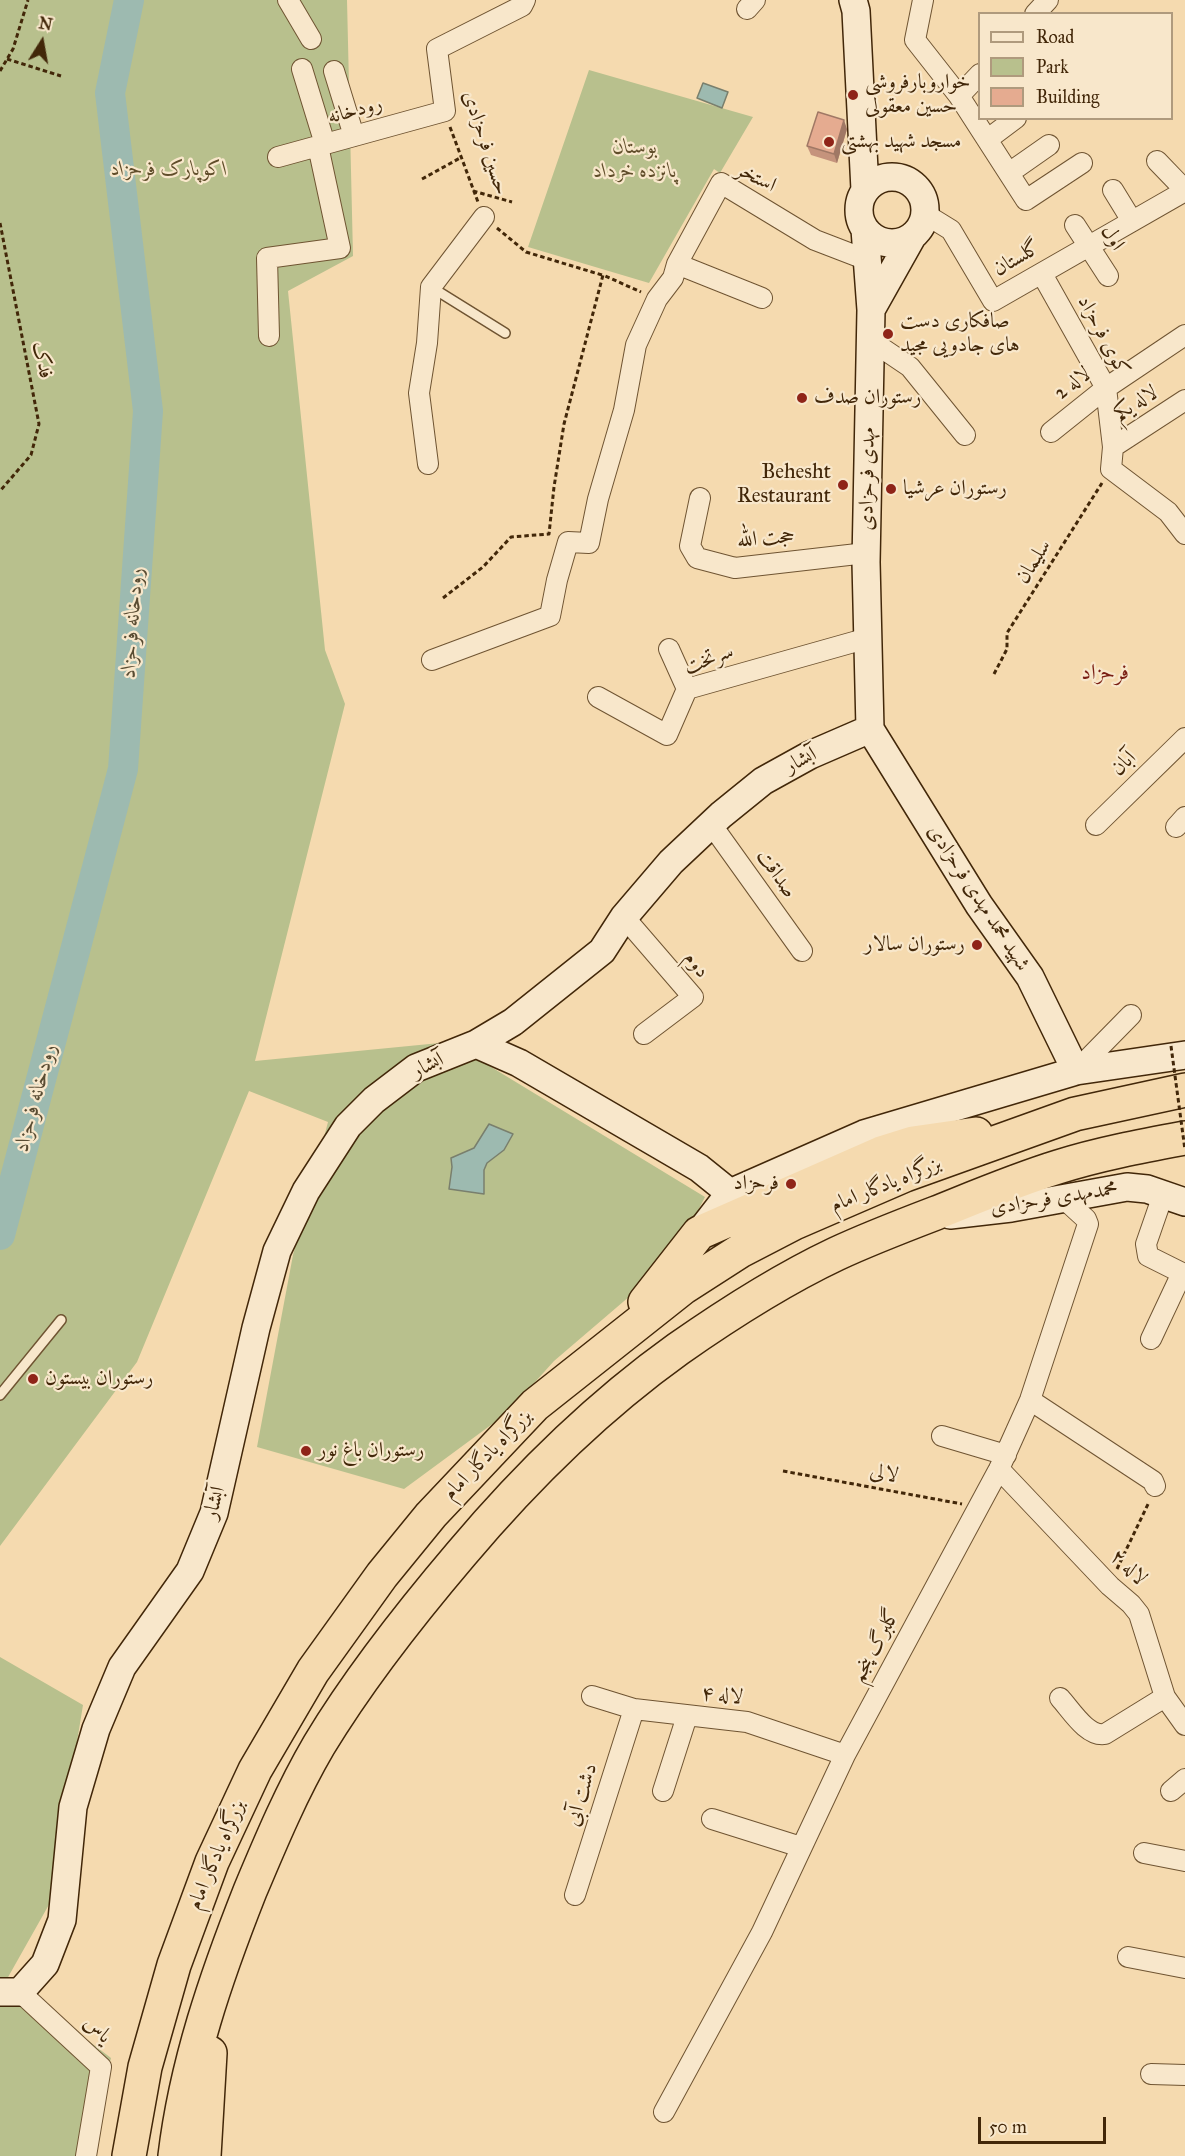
<!DOCTYPE html>
<html>
<head>
<meta charset="utf-8">
<style>
	body { margin:0 }
	#map { position:relative; width:1185px; height:2156px; overflow:hidden; background:#f5daaf; font-family:"IM FELL Great Primer",serif }
	canvas { display:block }
	.legend { position:absolute; left:978px; top:12px; width:195px; height:108px; box-sizing:border-box; background:#f8e7cb; border:2px solid #af9a7d; margin:0; padding:8px 10px; list-style:none; font-size:18px; color:#422709 }
	.legend li { display:flex; align-items:center; gap:12px; height:30px }
	.legend b { width:30px; border:2px solid #af9a7d }
	.north { position:absolute; left:12px; top:12px; width:60px; height:60px; -webkit-text-stroke:4px #f8e7cb; paint-order:stroke; rotate:11deg; font-size:16px; font-weight:700; line-height:24px; text-align:center; color:#422709 }
	.north::after { content:''; display:block; margin:auto; width:21px; height:27px; background:#422709; clip-path:polygon(50% 0,100% 100%,50% 72%,0 100%) }
	.scale { position:absolute; left:978px; top:2117px; width:128px; height:27px; box-sizing:border-box; border:3px solid #422709; border-top:0; padding-left:8px; font-size:18px; line-height:21px; white-space:nowrap; color:#422709; -webkit-text-stroke:4px #f8e7cb; paint-order:stroke }
</style>
</head>
<body>
<div id="map">
<canvas width="1185" height="2156"></canvas>
<ul class="legend">
<li><b style="height:8px;background:#f8e7cb"></b>Road</li>
<li><b style="height:16px;background:#b8c08d"></b>Park</li>
<li><b style="height:16px;background:#e5ab90"></b>Building</li>
</ul>
<div class="north">N</div>
<div class="scale">50 m</div>
</div>
<script>
const c = document.querySelector('canvas').getContext('2d');
c.lineJoin = 'round';
function fillPath(path, color) { c.fillStyle = color; c.fill(path, 'evenodd'); }
function strokePath(path, color, width, dash) { c.strokeStyle = color; c.lineWidth = width; c.lineCap = dash ? 'butt' : 'round'; c.setLineDash(dash || []); c.stroke(path); }
function write(font, color, halo, rows, align = 'center') {
  c.font = font + ' "IM FELL Great Primer",Amiri,serif'; c.lineWidth = 4.5; c.setLineDash([]); c.textBaseline = 'middle'; c.strokeStyle = halo; c.fillStyle = color; for (const [text, x, y, turn = 0] of rows) {
    c.save(); c.translate(x, y); c.rotate((+turn || 0) * Math.PI / 180); c.textAlign = isNaN(turn) ? turn : align; if (halo) c.strokeText(text, 0, 0); c.fillText(text, 0, 0); c.restore();
  }
}
fillPath(new Path2D(`
	M0,0H347L353,256L288,291L325,650L345,704L255,1061L450,1042L705,1197L688,1230L644,1284L554,1361L527,1391L495,1422L404,1489L257,1447L293,1255L328,1122L249,1091L137,1362L0,1546Z
	M589,70L753,117L720,173L714,169L649,283L528,247Z
	M0,1657L83,1705L51,1901L7,1979L111,2058L87,2156H0Z`), '#b8c08d');
const water = new Path2D(`
	M703,83L728,92L722,108L697,98Z
	M489,1124L513,1134L504,1150L487,1163L484,1170V1194L449,1189L452,1167L451,1158L474,1148Z`);
fillPath(water, '#9dbab0');
strokePath(water, '#797f6d', 1.5);
strokePath(new Path2D(`
	M0,1235L123,769L148,411L110,93L129,0`), '#9dbab0', 30);
const lane = new Path2D(`
	M431,287L505,333
	M0,1395L61,1320`);
const street = new Path2D(`
	M288,0L311,39
	M923,0L915,40L959,96L1026,200L1082,163
	M747,9L755,0
	M1035,14L1048,0
	M302,69L325,144
	M334,71L354,136
	M959,96L980,74
	M988,139L1016,118
	M278,157L445,111L437,49L522,6L525,0
	M1157,161L1185,190
	M1009,173L1049,145
	M1113,190L1132,221
	M925,214L951,230L993,301L1185,191
	M1075,225L1108,276
	M677,264L762,298
	M1042,274L1106,388L1113,447L1111,469L1168,512L1185,534
	M269,336L267,258L340,248L318,146
	M870,340L910,367L965,435
	M1051,432L1106,388L1185,335
	M1113,447L1185,400
	M428,464L419,393L427,343L431,287L484,217
	M700,498L690,546L697,558L735,568L866,553
	M669,649L687,689
	M432,660L550,616L557,580L568,542L589,543L598,499L624,410L636,345L657,299L673,278L677,264L721,183L815,240L867,260
	M598,697L667,735L687,689L868,638
	M711,824L802,951
	M1096,825L1185,738
	M1176,827L1185,817
	M624,917L693,997L644,1034
	M1076,1071L1131,1015
	M1151,1339L1182,1273L1148,1256L1146,1244L1163,1195
	M1030,1400L1153,1481L1155,1486
	M942,1436L1006,1455
	M999,1469L1110,1586L1131,1604L1139,1614L1165,1697L1185,1725
	M592,1696L634,1709L747,1722L845,1755
	M1060,1698C1071,1710 1087,1737 1105,1734L1165,1697
	M663,1791L687,1716
	M1171,1791L1185,1779
	M712,1819L801,1847
	M1144,1853L1185,1861
	M575,1895L634,1709
	M1128,1957L1185,1968
	M20,1992L101,2067L86,2156
	M1151,2074L1185,2075
	M664,2112L762,1932L845,1755L999,1469L1030,1400L1088,1224L1086,1219L1063,1198`);
const secondary = new Path2D(`
	M853,0L856,11L865,190
	M859 210a33 33 0 1 1 66 0a33 33 0 1 1-66 0Z
	M865,229L871,310L866,562L870,729
	M871,310L912,237
	M870,729L979,905L1030,977L1076,1071
	M476,1044L519,1063L699,1168L730,1193
	M950,1215L1011,1208L1127,1187L1147,1189L1185,1202
	M699,1233L730,1193L864,1134L1076,1071L1185,1055
	M0,1992H20L45,1964L62,1920L73,1807L96,1729L122,1667L190,1571L214,1513L256,1328L277,1251L306,1191L348,1126L374,1100L416,1068L476,1044L513,1022L602,951L624,917L671,862L721,815L763,781L810,755L870,729`);
const highway = new Path2D(`
	M645,1302L699,1233L881,1153L913,1143L976,1134
	M129,2156L145,2067L174,1965L212,1862L255,1770L313,1671L382,1575L431,1515L535,1405L684,1287L740,1251L794,1223L905,1175L1075,1114L1185,1090
	M175,2156C186,2064 216,1977 250,1891C271,1841 292,1791 319,1745C360,1677 410,1614 461,1554C525,1478 597,1407 678,1349C728,1314 781,1280 836,1254C868,1239 902,1226 936,1213C976,1197 1016,1180 1058,1167C1099,1154 1142,1146 1185,1138
	M204,2156L210,2053`);
strokePath(lane, '#6f5432', 12);
strokePath(street, '#6f5432', 22);
strokePath(secondary, '#422709', 30);
strokePath(highway, '#422709', 36);
strokePath(new Path2D(`
	M7,59L61,76
	M0,71L13,49L28,0
	M450,127L478,202
	M422,179L460,158
	M473,191L512,202
	M0,223L39,424L31,455L0,491
	M497,228L526,252L602,275
	M443,598L483,567L511,537L549,534L554,487L564,424L603,275L641,292
	M994,674L1007,649V633L1102,483
	M783,1471L962,1504
	M1117,1569L1149,1502`), '#422709', 3, [4.5, 3]);
strokePath(lane, '#f8e7cb', 9);
strokePath(street, '#f8e7cb', 20);
strokePath(secondary, '#f8e7cb', 27);
strokePath(highway, '#f5daaf', 33);
strokePath(new Path2D(`
	M1171,1046L1185,1150`), '#422709', 3, [4.5, 3]);
fillPath(new Path2D(`
	M847,129L837,163L811,155L807,146Z`), '#c5937c');
fillPath(new Path2D(`
	M844,120L847,129L837,163L834,154Z`), '#a07865');
const building = new Path2D(`
	M818,112L844,120L834,154L807,146Z`);
fillPath(building, '#e5ab90');
strokePath(building, '#a07865', 1.5);
for (const [x, y, r, color] of [
	[853,95,6,"#8f2418"],
	[829,142,6,"#8f2418"],
	[888,334,6,"#8f2418"],
	[802,398,6,"#8f2418"],
	[843,485,6,"#8f2418"],
	[891,489,6,"#8f2418"],
	[977,945,6,"#8f2418"],
	[791,1184,6,"#8f2418"],
	[33,1379,6,"#8f2418"],
	[306,1451,6,"#8f2418"]
]) { const dot = new Path2D(); dot.arc(x, y, r, 0, 2 * Math.PI); c.fillStyle = color; c.fill(dot); strokePath(dot, '#f8e7cb', 2); }
write('21px', '#422709', '#f8e7cb', [
	["خواروبارفروشی",865,83],
	["حسین معقولی",865,107],
	["مسجد شهید بهشتی",841,142],
	["صافکاری دست",900,322],
	["های جادویی مجید",900,346],
	["رستوران صدف",814,398],
	["Behesht",831,473,"right"],
	["Restaurant",831,497,"right"],
	["رستوران عرشیا",903,489],
	["رستوران سالار",965,945,"right"],
	["فرحزاد",779,1184,"right"],
	["رستوران بیستون",45,1379],
	["رستوران باغ نور",318,1451]
], 'left');
write('21px', '#422709', '#f8e7cb', [
	["رودخانه",355,111,-15],
	["حسین فرحزادی",485,143,72],
	["استخر",756,178,27],
	["اول",1112,238,58],
	["گلستان",1017,259,-30],
	["کوی فرحزاد",1103,336,62],
	["فدک",42,360,79],
	["لاله 2",1073,384,-38],
	["لاله یکم",1136,404,-33],
	["مهدی فرحزادی",868,479,-89],
	["حجت الله",766,539,-5],
	["سلیمان",1034,562,-58],
	["سرتخت",709,660,-21],
	["آبشار",801,761,-27],
	["آبان",1124,764,-44],
	["صداقت",776,874,55],
	["شهید محمد مهدی فرحزادی",978,898,57],
	["دوم",696,965,52],
	["آبشار",428,1066,-26],
	["بزرگراه یادگار امام",886,1185,-22],
	["محمدمهدی فرحزادی",1054,1199,-9],
	["بزرگراه یادگار امام",488,1455,-46],
	["لالی",884,1474,11],
	["آبشار",215,1503,-74],
	["لاله ۲",1128,1568,44],
	["گلبرگ پنجم",876,1646,-62],
	["لاله ۴",722,1696,6],
	["دشت آبی",582,1795,-73],
	["بزرگراه یادگار امام",217,1855,-67],
	["یاس",97,2030,43]
]);
write('italic 21px', '#604d2a', '#f8e7cb', [
	["بوستان",635,148],
	["پانزده خرداد",635,172],
	["اکوپارک فرحزاد",169,170]
]);
write('italic 22px', '#594c33', '#f8e7cb', [
	["رودخانه فرحزاد",133,623,-86],
	["رودخانه فرحزاد",36,1098,-75]
]);
write('22px', '#7a1f14', '#f8e7cb', [
	["فرحزاد",1105,674]
]);
</script>
</body>
</html>
